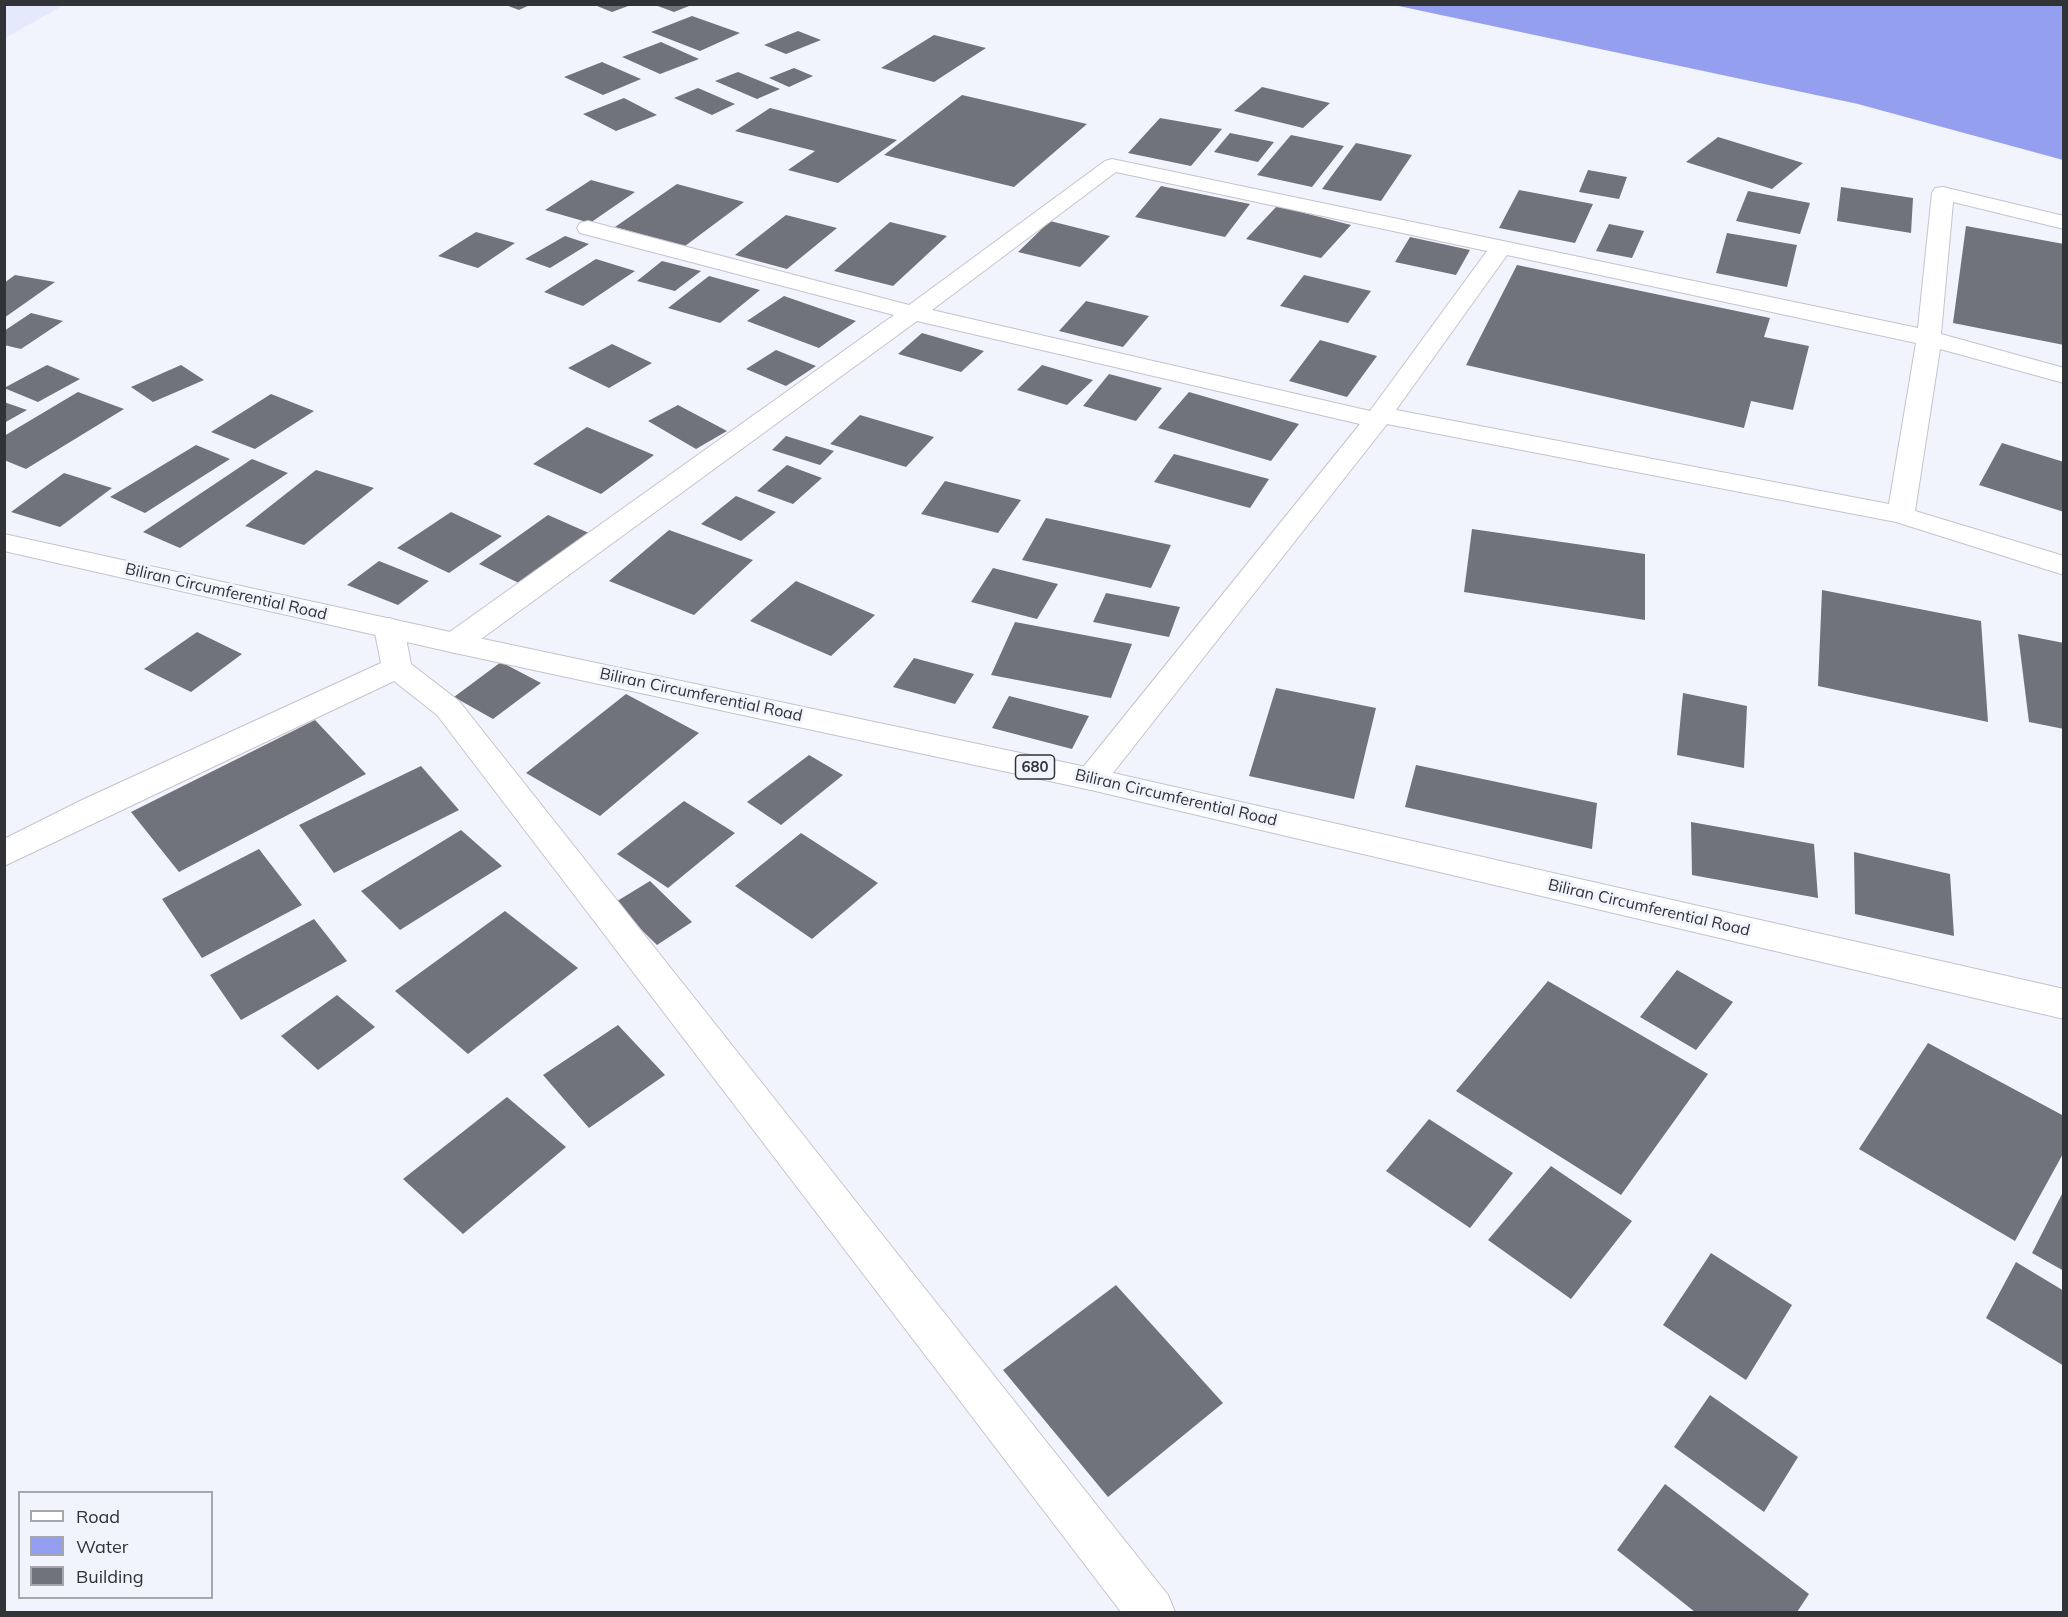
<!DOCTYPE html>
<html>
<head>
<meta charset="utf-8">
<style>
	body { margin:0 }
	#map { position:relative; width:2068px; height:1617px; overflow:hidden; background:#f1f3fd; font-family:Mulish,sans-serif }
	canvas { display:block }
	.frame { position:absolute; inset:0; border:6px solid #323337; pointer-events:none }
	.legend { position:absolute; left:18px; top:1491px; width:195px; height:108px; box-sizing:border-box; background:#f1f3fd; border:2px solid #a5a6ae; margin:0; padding:8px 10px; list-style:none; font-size:18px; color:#323337 }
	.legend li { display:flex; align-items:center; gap:12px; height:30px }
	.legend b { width:30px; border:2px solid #a5a6ae }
</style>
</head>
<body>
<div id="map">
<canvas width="2068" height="1617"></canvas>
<div class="frame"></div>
<ul class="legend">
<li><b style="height:8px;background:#fff"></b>Road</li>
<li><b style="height:16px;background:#959ff0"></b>Water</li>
<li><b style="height:16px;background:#71737c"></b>Building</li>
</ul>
</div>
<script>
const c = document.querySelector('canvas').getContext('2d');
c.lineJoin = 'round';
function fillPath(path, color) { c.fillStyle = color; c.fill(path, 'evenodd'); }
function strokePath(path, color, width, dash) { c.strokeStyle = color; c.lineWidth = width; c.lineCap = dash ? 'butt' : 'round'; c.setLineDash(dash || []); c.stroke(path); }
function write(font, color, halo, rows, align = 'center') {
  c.font = font + ' Mulish,sans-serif'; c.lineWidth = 6; c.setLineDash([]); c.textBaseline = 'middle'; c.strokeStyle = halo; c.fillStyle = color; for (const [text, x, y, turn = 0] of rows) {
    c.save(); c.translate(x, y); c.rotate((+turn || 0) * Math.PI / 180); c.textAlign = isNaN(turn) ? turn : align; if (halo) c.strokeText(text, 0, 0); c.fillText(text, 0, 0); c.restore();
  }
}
fillPath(new Path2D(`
	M5,4H64V5L5,38Z`), '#e6e9fb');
fillPath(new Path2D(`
	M1394,5H2063V160L1858,104Z`), '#959ff0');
fillPath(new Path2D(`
	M503,4H532L519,10Z
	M592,4H631V5L612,12Z
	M694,4L674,12L655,5V4Z
	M692,16L740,33L700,51L651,32Z
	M798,31L821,40L786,54L764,45Z
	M934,35L986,48L934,82L881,68Z
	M661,42L699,59L660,74L622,57Z
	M602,62L641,79L603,95L564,77Z
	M794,68L813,76L789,87L769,78Z
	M738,72L780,89L757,99L715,81Z
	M1262,87L1330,103L1303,128L1234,111Z
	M698,88L735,104L712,115L674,98Z
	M962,95L1087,124L1014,187L884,155Z
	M624,98L657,115L616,131L583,114Z
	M770,108L897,140L838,183L788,170L815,151L735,131Z
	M1160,118L1222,129L1191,166L1128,153Z
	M1230,133L1274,142L1258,162L1214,152Z
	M1291,135L1344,146L1312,187L1257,175Z
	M1718,137L1803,163L1772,189L1686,162Z
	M1356,143L1412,155L1381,201L1322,189Z
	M1588,170L1627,177L1619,199L1579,192Z
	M591,180L635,192L590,223L545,210Z
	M677,184L744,202L685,246L615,227Z
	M1161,186L1250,204L1225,237L1135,217Z
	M1841,187L1913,198L1911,233L1837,221Z
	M1519,190L1593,204L1575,243L1499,228Z
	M1748,191L1810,203L1800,234L1736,221Z
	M1277,206L1351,225L1321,258L1246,239Z
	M786,215L837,228L787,269L735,255Z
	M1050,221L1110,236L1080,267L1018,252Z
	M890,222L947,236L893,286L834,271Z
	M1609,224L1644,231L1632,258L1596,251Z
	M1966,226L2064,244V345L1953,323Z
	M476,232L515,243L478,268L438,256Z
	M1727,233L1797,245L1787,287L1716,273Z
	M565,236L589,244L550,268L525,259Z
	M1410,237L1470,250L1456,275L1395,262Z
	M596,259L635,271L583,306L544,292Z
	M662,261L701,271L675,291L637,281Z
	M1517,265L1770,318L1764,337L1809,346L1793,410L1751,401L1744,428L1466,365Z
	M15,275L55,282L4,318V283Z
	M1304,275L1371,291L1348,323L1280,306Z
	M709,276L760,290L720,323L668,308Z
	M784,296L856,321L819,348L747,321Z
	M1086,301L1149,316L1123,347L1059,331Z
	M31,313L63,321L21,349L4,345V331Z
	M922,333L984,351L961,372L898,354Z
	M1320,340L1377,356L1347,397L1289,381Z
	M612,344L652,363L609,388L568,368Z
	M776,350L816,366L786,386L746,369Z
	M47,365L80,379L38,402L4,388Z
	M181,365L204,380L153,402L131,387Z
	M1042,365L1093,380L1067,405L1017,390Z
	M1109,374L1162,388L1136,421L1083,406Z
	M78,392L124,409L26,469L4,460V436Z
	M1189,392L1299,424L1271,461L1158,428Z
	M271,394L314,411L255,449L211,432Z
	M4,402L27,410L4,423Z
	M678,405L727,431L696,449L648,421Z
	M860,415L934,437L906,467L830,444Z
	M587,427L654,455L601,494L533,464Z
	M786,436L834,451L820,465L772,450Z
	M2002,443L2064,462V512L1979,485Z
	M196,445L230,459L145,513L110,497Z
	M1174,454L1269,479L1250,508L1154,482Z
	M252,459L288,473L180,548L143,532Z
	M787,465L822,478L793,504L757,491Z
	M316,470L374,488L304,545L245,526Z
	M64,473L112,488L60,527L11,512Z
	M945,481L1021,500L998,533L921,514Z
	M736,496L776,512L741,541L701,524Z
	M451,512L502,536L449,573L397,548Z
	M548,515L589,533L521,584L479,564Z
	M1046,518L1171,545L1151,588L1022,560Z
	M1472,529L1645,554V620L1464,592Z
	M669,530L753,560L694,615L609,581Z
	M379,561L429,581L398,605L347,585Z
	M993,568L1058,584L1037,619L971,602Z
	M796,581L875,615L831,656L750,621Z
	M1822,590L1981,621L1988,722L1818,686Z
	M1106,593L1180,607L1169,637L1093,622Z
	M1015,622L1132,644L1111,698L991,675Z
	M197,632L242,654L191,692L144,669Z
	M2018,634L2064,643V729L2029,722Z
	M914,658L974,674L955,704L893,687Z
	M501,662L541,683L493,719L454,697Z
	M1276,688L1376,708L1354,799L1249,776Z
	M1683,693L1747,706L1744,768L1677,755Z
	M626,694L699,733L600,816L526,773Z
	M1009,696L1089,716L1072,749L992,728Z
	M315,720L366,774L179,872L131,812Z
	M809,755L843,775L781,825L747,802Z
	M1416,765L1597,803L1592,849L1405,807Z
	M421,766L459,810L334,873L299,825Z
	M684,801L735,833L668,888L617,854Z
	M1691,822L1814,844L1818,898L1692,875Z
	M461,830L502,866L400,930L361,891Z
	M801,833L878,883L812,939L735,886Z
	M259,849L302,905L202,958L162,899Z
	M1854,852L1950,874L1954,936L1855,914Z
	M650,881L692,922L657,945L614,903Z
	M505,911L578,968L468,1054L395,991Z
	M314,919L347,961L241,1020L210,975Z
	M1677,970L1733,1002L1696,1050L1640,1017Z
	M1548,981L1708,1074L1621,1195L1456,1091Z
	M337,995L375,1027L318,1070L281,1036Z
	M618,1025L665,1075L589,1128L543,1075Z
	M1928,1043L2064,1116V1152L2015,1241L1859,1149Z
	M507,1097L566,1147L463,1234L403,1179Z
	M1429,1119L1513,1173L1470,1228L1386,1171Z
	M1551,1166L1632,1221L1571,1299L1488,1240Z
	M2064,1190V1271L2032,1253Z
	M1711,1253L1792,1305L1746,1380L1663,1325Z
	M2016,1262L2064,1291V1366L1986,1318Z
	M1116,1285L1223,1403L1108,1497L1003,1370Z
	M1710,1395L1798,1457L1764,1512L1674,1447Z
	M1665,1484L1809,1594L1797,1612H1695L1617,1550Z`), '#71737c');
const street = new Path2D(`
	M1112,159L1918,328L1932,193L1935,188L1943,187L2064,216V229L1953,202L1941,334L2064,368V383L1940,349L1915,511L2064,556V575L1896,522L1387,424L1102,787L1091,790L1080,787L1075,779L1080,771L1360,424L917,321L466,650L455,653L444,650L440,643L444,636L894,315L580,233L577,228L580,223L588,221L909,305L1105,161ZM1116,172L1487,251L1370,411L932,310ZM1507,255L1916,343L1889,504L1396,410Z
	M389,618L399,621L404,628L411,664L459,701L1168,1595L1175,1612H1121L437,715L394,681L4,866V839L82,800L381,663L374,628L379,621Z`);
const primary = new Path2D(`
	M4,534L455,633L1091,768L2064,989V1019L1091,790L455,653L4,551Z`);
strokePath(street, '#c2c4ce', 2);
strokePath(primary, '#c2c4ce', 2);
fillPath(street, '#fff');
fillPath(primary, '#fff');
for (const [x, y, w] of [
	[1035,767,39]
]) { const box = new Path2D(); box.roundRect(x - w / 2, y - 12, w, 24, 4.5); c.fillStyle = '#f1f3fd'; c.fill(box); strokePath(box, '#323337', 1.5); }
write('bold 15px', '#323337', null, [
	["680",1035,767]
]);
write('16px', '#323337', '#f1f3fd', [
	["Biliran Circumferential Road",226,592,13],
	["Biliran Circumferential Road",701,695,12],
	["Biliran Circumferential Road",1176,798,13],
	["Biliran Circumferential Road",1649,908,13]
]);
</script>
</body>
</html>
